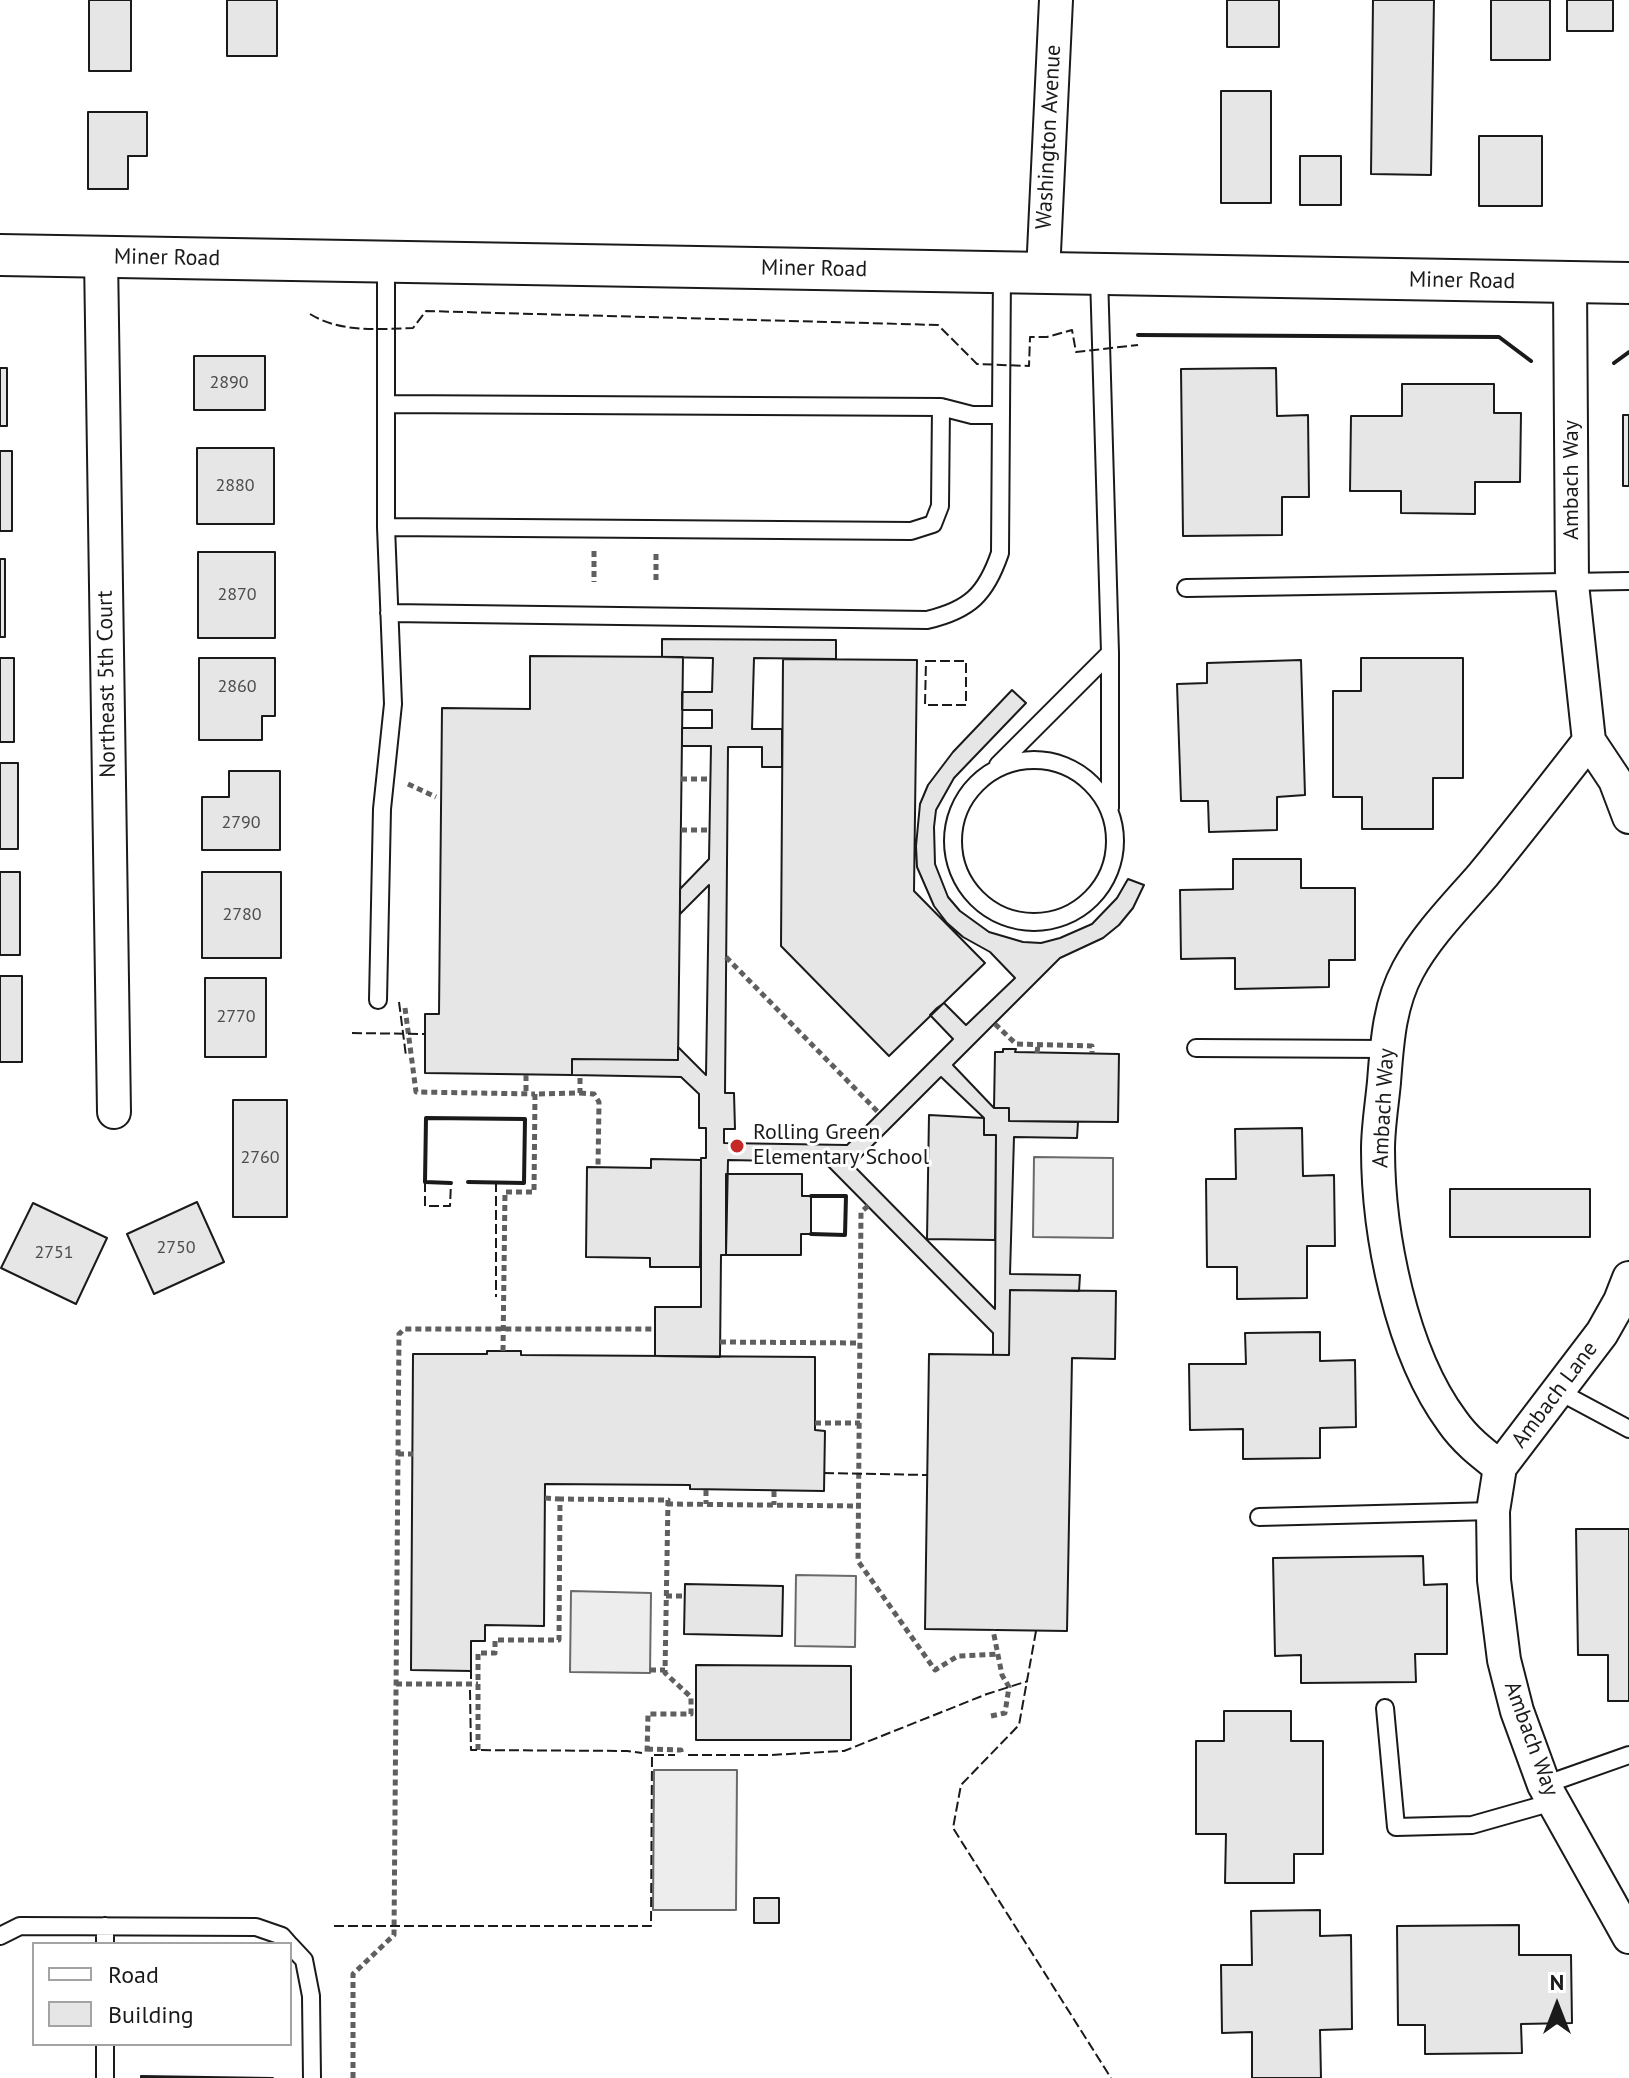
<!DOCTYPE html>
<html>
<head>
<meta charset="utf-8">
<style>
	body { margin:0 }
	#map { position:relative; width:1629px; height:2078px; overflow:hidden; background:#fff; font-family:"PT Sans",sans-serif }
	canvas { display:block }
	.legend { position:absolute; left:32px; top:1942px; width:260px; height:104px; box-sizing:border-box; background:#fff; border:2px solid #a3a3a3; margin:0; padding:10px 14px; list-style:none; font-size:24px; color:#1a1a1a }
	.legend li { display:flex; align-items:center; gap:16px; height:40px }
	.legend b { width:40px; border:2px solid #a3a3a3 }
	.north { position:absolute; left:1517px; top:1966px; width:80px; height:80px; -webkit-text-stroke:6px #fff; paint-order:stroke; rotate:0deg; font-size:22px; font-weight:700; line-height:32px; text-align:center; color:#1a1a1a }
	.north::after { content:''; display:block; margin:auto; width:28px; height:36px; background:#1a1a1a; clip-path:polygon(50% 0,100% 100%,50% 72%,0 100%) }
</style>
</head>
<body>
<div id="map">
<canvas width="1629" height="2078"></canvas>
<ul class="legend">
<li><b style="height:10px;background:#fff"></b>Road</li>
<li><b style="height:22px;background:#e6e6e6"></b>Building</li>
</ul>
<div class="north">N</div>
</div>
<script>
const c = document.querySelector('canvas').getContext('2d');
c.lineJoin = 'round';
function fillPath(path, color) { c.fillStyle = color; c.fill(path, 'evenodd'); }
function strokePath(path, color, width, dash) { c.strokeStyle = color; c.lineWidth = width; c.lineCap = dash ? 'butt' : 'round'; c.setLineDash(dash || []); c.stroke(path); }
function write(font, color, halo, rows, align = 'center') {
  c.font = font + ' "PT Sans",sans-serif'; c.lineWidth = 6; c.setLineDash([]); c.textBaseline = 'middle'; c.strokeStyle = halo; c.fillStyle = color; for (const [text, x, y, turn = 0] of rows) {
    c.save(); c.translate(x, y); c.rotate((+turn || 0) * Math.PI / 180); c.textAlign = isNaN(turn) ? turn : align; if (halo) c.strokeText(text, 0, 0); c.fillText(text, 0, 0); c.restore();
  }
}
const built = new Path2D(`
	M1034,1157L1113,1158V1238L1033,1237Z
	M796,1575L856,1576L855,1647L795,1646Z
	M571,1591L651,1593L650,1673L570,1672Z
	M654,1770H737L736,1910H653Z`);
fillPath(built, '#ededed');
strokePath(built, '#6a6a6a', 2);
const building = new Path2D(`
	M89,0H131V71H89Z
	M227,0H277V56H227Z
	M1227,0H1279V47H1227Z
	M1373,0H1434L1431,175L1371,174Z
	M1491,0H1550V60H1491Z
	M1567,0H1613V31H1567Z
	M1221,91H1271V203H1221Z
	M88,112H147V156H128V189H88Z
	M1479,136H1542V206H1479Z
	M1300,156H1341V205H1300Z
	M194,356H265V410H194Z
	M0,368H7V426H0Z
	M1276,368L1277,416L1308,415L1309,497H1282V535L1183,536L1181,369Z
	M1402,384H1494V413H1521L1520,482H1475V514L1401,513V491H1350L1351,416H1402Z
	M1623,415H1629V486H1623Z
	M197,448H274V524H197Z
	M0,451H12V531H0Z
	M198,552H275V638H198Z
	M0,559H5V637H0Z
	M662,639L836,640V659L754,658L752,729H782V767H762V747H728L725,1093H734L735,1129H724V1143L847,1145L953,1039L930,1015L937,1008L944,1003L966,1025L1015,978L990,952L963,937L947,923L934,906L917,867L916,846L920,804L928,785L953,752L1012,690L1026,703L954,778L936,810L934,827L935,864L948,897L960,911L989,932L1023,942L1041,943L1060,938L1092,924L1117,898L1128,879L1144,885L1133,908L1119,925L1103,938L1060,958L953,1065L994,1108H1009V1121L1078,1122L1077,1138L1014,1137L1010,1274L1080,1275L1079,1291L1010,1290L1009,1355H993V1333L827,1165L830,1162L728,1160L726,1255H721L720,1357L655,1356V1307H701V1158H706V1128H699V1094L681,1077L572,1075V1059L678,1060V1047L706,1075L709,885L680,914V889L709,859L711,746H682V728H712V710H682V692H712L713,658L662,657ZM941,1077L984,1118V1135H996L995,1309L853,1165Z
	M530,656L683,657L678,1060L572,1059V1075L425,1073V1014H439L442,708L530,709Z
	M0,658H14V742H0Z
	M199,658H275V716H262V740H199Z
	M1361,658H1463V778H1433V829H1362V797H1333V691H1361Z
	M783,659L917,660L914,891L985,963L889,1056L781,946Z
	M1301,660L1305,795L1277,797V830L1209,832L1208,801H1181L1177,684L1207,683V663Z
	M0,763H18V849H0Z
	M229,771H280V850H202V797H229Z
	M1233,859H1301V888H1355V960H1329V987L1235,989V958L1181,959L1180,890L1233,889Z
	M0,872H20V955H0Z
	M202,872H281V958H202Z
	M0,976H22V1062H0Z
	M205,978H266V1057H205Z
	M1003,1049H1016L1015,1052L1119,1054L1118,1122L1009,1121V1108H994L995,1052H1003Z
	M233,1100H287V1217H233Z
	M929,1115L984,1118V1135H996L995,1240L927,1239Z
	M1302,1128L1303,1176L1334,1175L1335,1246H1307V1298L1237,1299V1267H1207L1206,1179H1236L1235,1129Z
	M651,1159L701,1160L700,1267H650V1258L586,1257L587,1167L651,1168Z
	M726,1174H802V1196H811V1234H801V1255H726Z
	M1450,1189H1590V1237H1450Z
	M197,1202L224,1262L154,1294L127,1234Z
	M33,1203L107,1238L76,1304L1,1268Z
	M1010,1290L1116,1291L1115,1359L1072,1358L1067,1631L925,1629L929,1354L1009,1355Z
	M1320,1332V1361L1355,1360L1356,1427L1320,1428V1458L1243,1459V1429L1190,1430L1189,1364H1246L1245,1333Z
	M487,1351H521V1355L815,1357V1430L825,1431L824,1491L690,1489V1485L545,1484L544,1626L485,1625V1641H471V1671L411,1670L413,1354H487Z
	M1576,1529H1629V1701H1608V1655H1578Z
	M1423,1556L1424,1585L1447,1584V1654H1415L1416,1682L1301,1683V1655L1275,1656L1273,1558Z
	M685,1584L783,1586L782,1636L684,1634Z
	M696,1665L851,1666V1740H696Z
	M1224,1711H1291V1741H1323V1854H1294V1883H1225L1226,1834H1196V1741H1224Z
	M754,1898H779V1923H754Z
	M1320,1910V1936L1351,1935L1352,2029L1320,2030L1321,2078H1252V2032L1222,2033L1221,1965H1252L1251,1911Z
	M1519,1925V1955H1571L1572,2023L1521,2024L1522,2053L1425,2054V2025H1398L1397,1926Z
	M141,2076L273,2078H141Z`);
fillPath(building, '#e6e6e6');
strokePath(building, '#1a1a1a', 2);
const service = new Path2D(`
	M1099,275L1110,653
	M387,404L941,407L972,415H1001
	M386,527L911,531L933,524L940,506L941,407
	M1186,588L1629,581
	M389,613L927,620C970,610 986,594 1000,553L1002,272
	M953 841a81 81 0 1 1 162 0a81 81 0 1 1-162 0Z
	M998,765L1110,653V808
	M378,1000L382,809L393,704L386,527V262
	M1196,1048L1387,1049
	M1558,1391L1629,1429
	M1259,1517L1493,1511
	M1385,1708L1396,1827L1472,1825L1553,1802
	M1544,1785L1629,1755
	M105,1926V1944
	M0,1936L20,1926L256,1927L282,1936L289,1944
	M290,1945L304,1960L311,1996L312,2078
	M105,2044V2078`);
const minor = new Path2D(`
	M101,257L114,1112
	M1043,273L1056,0
	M1589,741L1615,780L1629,817
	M1629,1278L1620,1301L1602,1333L1500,1467L1493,1511L1494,1580L1504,1660L1517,1711L1544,1785L1629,1937
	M1500,1467C1482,1453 1465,1440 1452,1421C1401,1352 1378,1234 1378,1149C1378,1127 1382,1104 1384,1082C1387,1044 1389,1005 1408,970C1427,935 1457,905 1483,875C1519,831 1554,786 1589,741L1572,584L1570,282`);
const tertiary = new Path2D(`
	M0,255L1629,283`);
strokePath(service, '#1a1a1a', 20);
strokePath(minor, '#1a1a1a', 36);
strokePath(tertiary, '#1a1a1a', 44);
strokePath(new Path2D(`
	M594,551V582
	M656,554V582
	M681,779H710
	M408,784L436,797
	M681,830H709
	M726,957L879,1113
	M405,1008L416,1092L535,1094
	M995,1024L1016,1044L1092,1046V1053
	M1037,1053L1038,1045
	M526,1075V1094
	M580,1093L594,1094L599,1102L598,1167
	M868,1206L861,1212L858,1561L935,1670L958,1656L998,1654
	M720,1342L860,1343
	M503,1351L505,1192H534L535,1094L580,1093V1075
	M815,1423H860
	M398,1454H413
	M706,1490V1504
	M774,1491V1505
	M545,1498L560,1499
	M667,1504L859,1506
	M666,1596H685
	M650,1670H665
	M396,1684H478
	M991,1716L1005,1713L1009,1687L1002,1675L993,1630
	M647,1749L681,1750V1755
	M478,1750V1653H495V1640H559L560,1499L668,1500L665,1673L691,1697V1714H648L647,1754
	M353,2078V1974L394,1935L399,1334L404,1329H655`), '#5f5f5f', 5, [6, 4]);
strokePath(service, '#fff', 16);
strokePath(minor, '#fff', 32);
strokePath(tertiary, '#fff', 40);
strokePath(new Path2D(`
	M310,314C341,333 378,329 413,328L426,311L938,325L977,364L1029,366L1030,337H1047L1072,330L1076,352L1138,345
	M926,661H966V705H925Z
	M399,1002L406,1056
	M352,1033L425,1034
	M425,1182V1206H450L451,1183
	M496,1182V1297
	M824,1473L927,1475
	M1036,1631L1019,1725L961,1785L953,1828L1111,2078
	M471,1671V1679
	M470,1690L471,1750L627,1751L642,1753
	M688,1755H770L844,1751L987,1694L1028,1681
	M334,1926H651L652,1755H675`), '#1a1a1a', 2, [10, 4]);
strokePath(new Path2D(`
	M1138,335L1499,337L1531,361
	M1614,363L1629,352
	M451,1183L425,1182L426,1118L525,1119L524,1183L468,1182
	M811,1196H846L845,1235L811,1234`), '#1a1a1a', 4);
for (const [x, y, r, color] of [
	[737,1146,8,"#c62828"]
]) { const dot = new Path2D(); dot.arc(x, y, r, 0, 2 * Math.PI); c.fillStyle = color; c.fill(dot); strokePath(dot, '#fff', 3); }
write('18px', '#4d4d4d', null, [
	["2890",229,383],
	["2880",235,486],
	["2870",237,595],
	["2860",237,687],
	["2790",241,823],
	["2780",242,915],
	["2770",236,1017],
	["2760",260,1158],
	["2750",176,1248],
	["2751",54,1253]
]);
write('22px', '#1a1a1a', '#fff', [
	["Washington Avenue",1049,137,-87],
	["Miner Road",167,258,1],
	["Miner Road",814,269,1],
	["Miner Road",1462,281,1],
	["Ambach Way",1572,480,-90],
	["Northeast 5th Court",107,684,-91],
	["Ambach Way",1384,1108,-87],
	["Ambach Lane",1555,1395,-53],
	["Ambach Way",1531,1739,70]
]);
write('22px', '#1a1a1a', '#fff', [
	["Rolling Green",753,1133],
	["Elementary School",753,1158]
], 'left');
</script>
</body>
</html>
